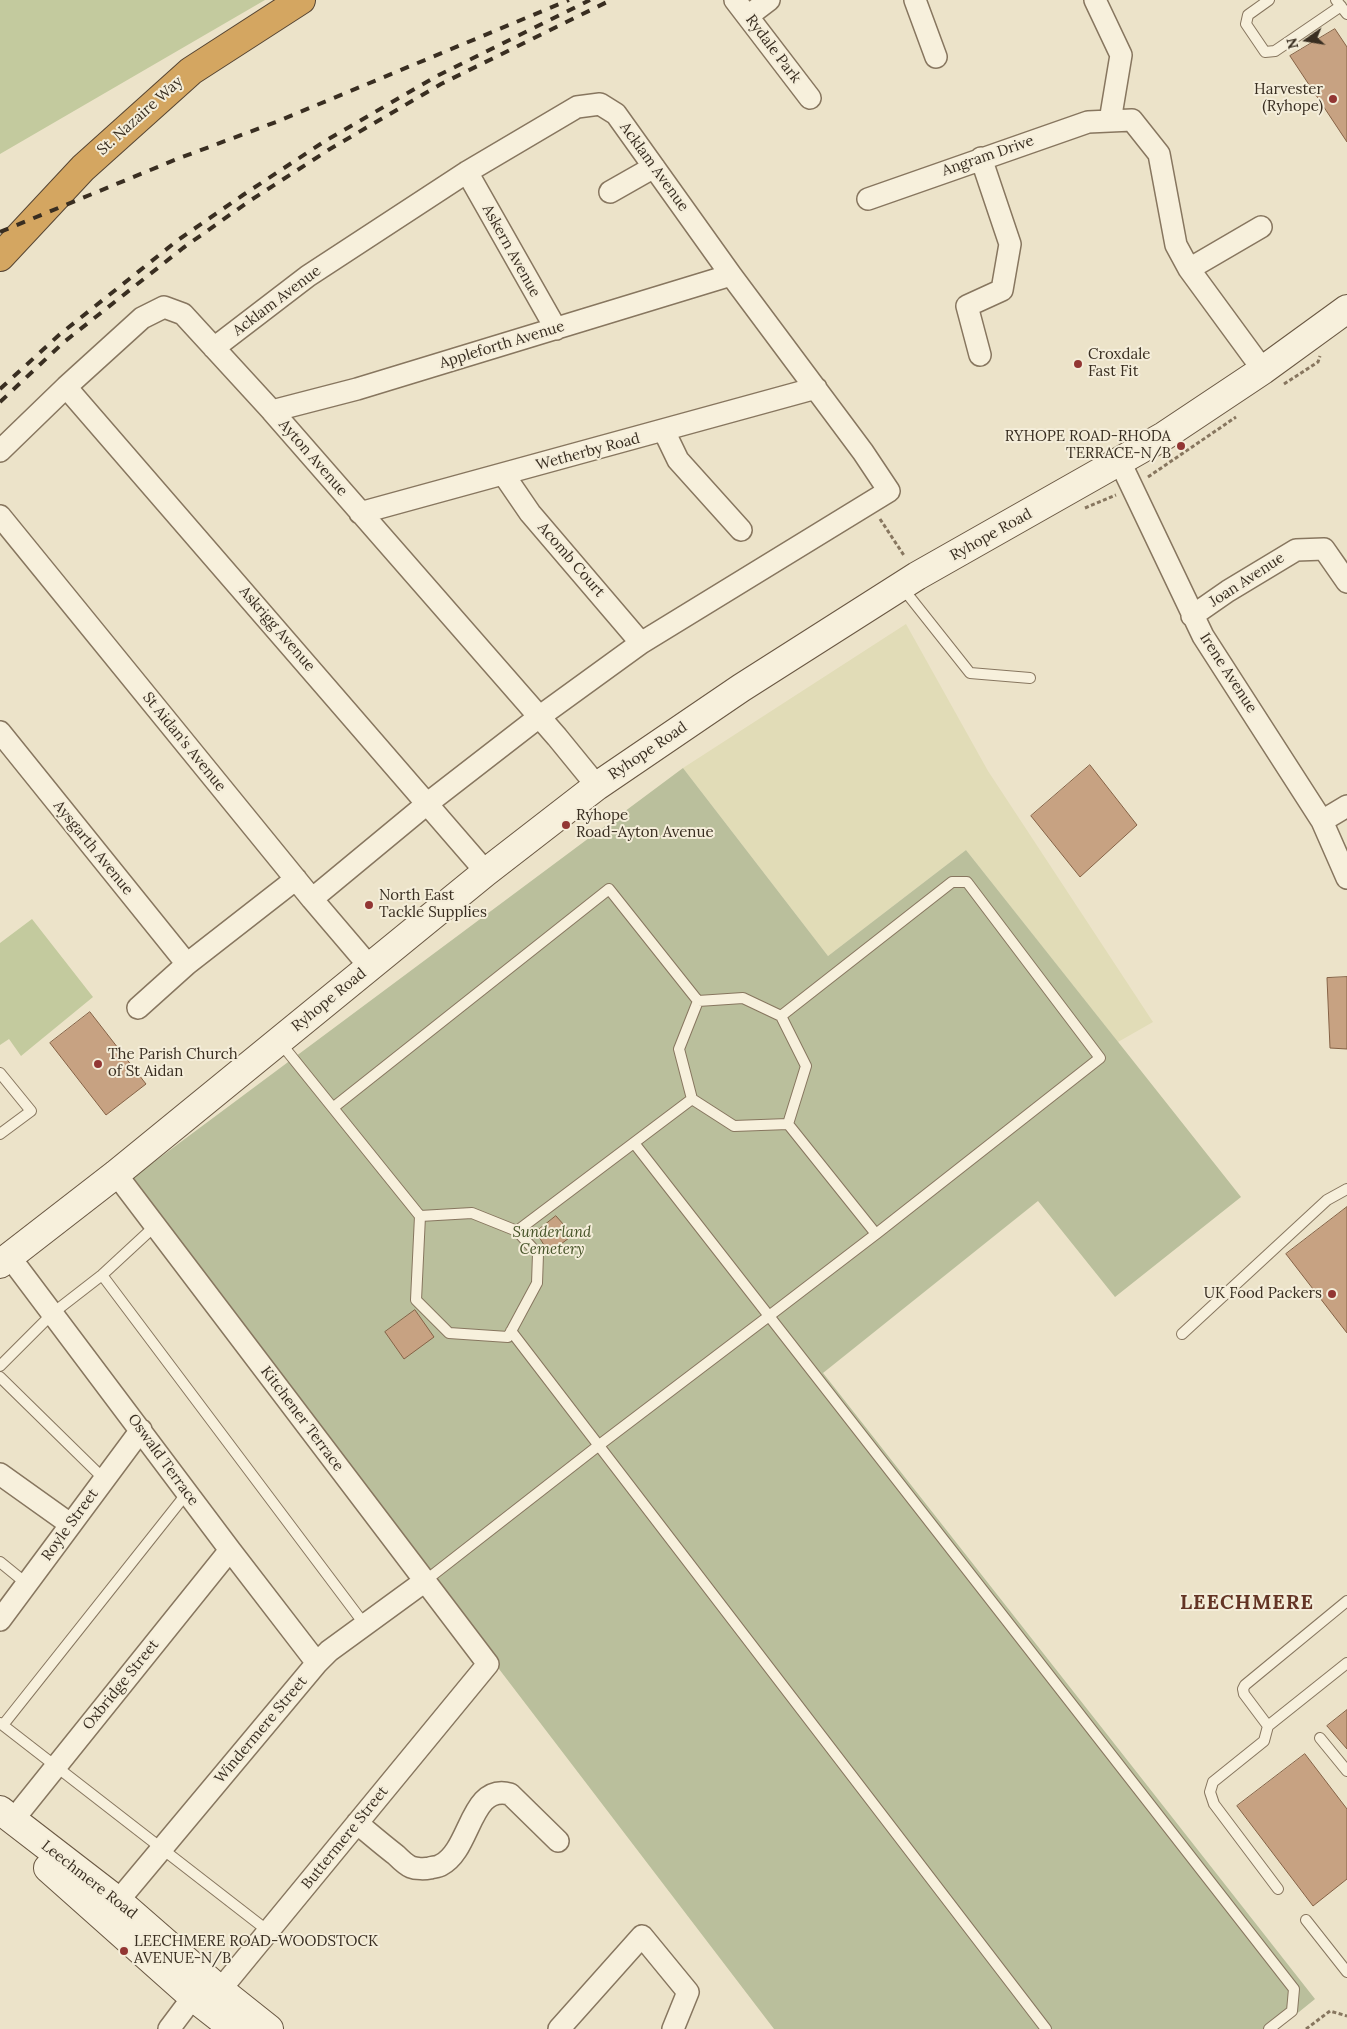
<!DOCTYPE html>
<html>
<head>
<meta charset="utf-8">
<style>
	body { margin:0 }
	#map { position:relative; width:1347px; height:2029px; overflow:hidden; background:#ece3c9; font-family:Lora,serif }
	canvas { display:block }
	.north { position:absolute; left:1282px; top:15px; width:50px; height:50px; -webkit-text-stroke:4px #f4edd9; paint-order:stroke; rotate:257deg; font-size:14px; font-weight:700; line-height:20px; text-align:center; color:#392e21 }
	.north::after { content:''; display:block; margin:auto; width:18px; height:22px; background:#392e21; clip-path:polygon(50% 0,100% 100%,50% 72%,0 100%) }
</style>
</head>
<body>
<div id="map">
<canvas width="1347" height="2029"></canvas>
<div class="north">N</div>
</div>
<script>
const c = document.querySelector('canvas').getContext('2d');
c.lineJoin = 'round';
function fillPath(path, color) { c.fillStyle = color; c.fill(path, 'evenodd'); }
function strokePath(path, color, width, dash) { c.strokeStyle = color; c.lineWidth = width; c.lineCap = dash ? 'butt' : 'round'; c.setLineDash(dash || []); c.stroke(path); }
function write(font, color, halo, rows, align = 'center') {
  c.font = font + ' Lora,serif'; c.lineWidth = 4; c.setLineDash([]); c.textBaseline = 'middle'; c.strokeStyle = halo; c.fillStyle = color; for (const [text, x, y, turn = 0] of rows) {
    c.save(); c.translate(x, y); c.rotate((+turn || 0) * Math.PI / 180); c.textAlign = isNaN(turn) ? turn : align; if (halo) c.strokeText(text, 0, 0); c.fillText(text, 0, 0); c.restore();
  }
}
fillPath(new Path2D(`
	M906,624L988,771L1153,1022L1118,1042L966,850L828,956L683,768Z`), '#e1dcb7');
fillPath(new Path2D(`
	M0,0H265L0,154Z
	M32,919L93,997L21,1056L9,1039L0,1045V943Z`), '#c3ca9e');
fillPath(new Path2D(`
	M683,768L828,956L966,850L1241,1197L1115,1297L1038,1201L823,1373L1315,1999L1278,2029H774L127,1182Z`), '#babf9c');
const building = new Path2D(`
	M1335,29L1347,47V142L1290,56Z
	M1090,765L1137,825L1080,877L1031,816Z
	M1347,977V1049L1330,1048L1327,978Z
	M90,1012L146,1084L106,1115L50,1043Z
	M1347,1207V1333L1286,1254Z
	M556,1216L573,1235L549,1253L536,1232Z
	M415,1310L434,1337L404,1359L385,1332Z
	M1347,1710V1749L1327,1726Z
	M1305,1754L1347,1809V1879L1313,1906L1237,1806Z`);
fillPath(building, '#c7a282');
strokePath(building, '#856246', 1);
const lane = new Path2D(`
	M1269,0L1248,15L1246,24L1265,52L1275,51L1341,6
	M1336,0L1347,14
	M901,586L970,673L1030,678
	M781,1016L952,882H967L1100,1058L876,1234
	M279,1041L420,1216L416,1300L449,1333L508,1337L537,1283L538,1254L517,1231L472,1213L420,1216
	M0,1073L31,1111L0,1134
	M334,1107L609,889L698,1001
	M634,1143L769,1316L876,1234L788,1124L734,1126L692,1099L679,1049L698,1001L743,998L781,1016L806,1066L788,1124
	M517,1231L692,1099
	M102,1275L365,1625
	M511,1331L1046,2029
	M1182,1334L1327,1200L1347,1189
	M0,1366L53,1313L102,1275L155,1226
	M0,1377L104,1479
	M0,1562L27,1584
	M425,1581L598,1446L769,1316L1294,1989L1292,2011L1269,2029
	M0,1723L268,1931
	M3,1725L187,1493
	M1268,1726L1347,1663
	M1320,1738L1347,1771
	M1278,1889L1214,1804L1210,1792L1213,1782L1264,1741L1268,1726L1244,1694L1243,1689L1245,1685L1347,1601
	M1306,1920L1347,1972`);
const street = new Path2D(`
	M735,0L810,98
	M915,0L936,57
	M1095,0L1121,55L1110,121
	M748,16L769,0
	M467,172L556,329
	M610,192L654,167
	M868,199L1088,122L1132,120L1159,154L1176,245L1189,269L1263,370
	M1189,269L1261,227
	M214,348L308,276L467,172L577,107L600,104L616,114L731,275L863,452L889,491L641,643L539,717L428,803L312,899
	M980,355L967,306L1002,290L1010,244L981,158
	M66,387L486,872
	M272,411L357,389L731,275
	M664,431L678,460L741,530
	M0,451L66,387L142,318L164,307L183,314L272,411L557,737L597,786
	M1120,462L1203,636L1322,821L1347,878
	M504,475L530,513L641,643
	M360,513L816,388
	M0,516L312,899L370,967
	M1192,616L1228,591L1296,550L1324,549L1347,582
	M0,732L187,964
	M1322,821L1347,806
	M138,1008L187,964L296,879
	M116,1174L488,1664L220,1990L193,1997L169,2029
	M9,1256L230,1550L317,1663
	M0,1474L70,1524
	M0,1620L141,1430
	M13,1820L230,1550
	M357,1823C370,1834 383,1845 396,1855C400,1859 406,1865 411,1867C416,1869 425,1869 430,1868C433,1867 438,1867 441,1865C471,1850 470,1783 510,1794L558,1841
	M118,1901L317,1663L329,1651L425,1581
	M559,2029L642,1936L688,1992L673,2029`);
const secondary = new Path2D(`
	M0,1264L116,1174L486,872L597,786L741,688L917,576L1164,436L1263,370L1347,309
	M0,1810L118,1901L220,1990L269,2029
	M48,1868L193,1997L234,2029`);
const highway = new Path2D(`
	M0,257L83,168L191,71L301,0`);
strokePath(lane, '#87765f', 12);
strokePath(street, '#87765f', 24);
strokePath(secondary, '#695742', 30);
strokePath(highway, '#564533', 30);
strokePath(new Path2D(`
	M1284,384L1318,362L1320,356
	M1148,477L1236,417
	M1085,508L1116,495
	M880,519L905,557
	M1306,2029L1330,2011L1347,2016`), '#87765f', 3, [4, 2.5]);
strokePath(lane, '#f7f0dc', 10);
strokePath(street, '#f7f0dc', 21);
strokePath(secondary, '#f7f0dc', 28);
strokePath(highway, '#d4a661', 28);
strokePath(new Path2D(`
	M0,232L177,159L276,122L569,0
	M0,389L59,335L178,240L243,195L325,141L437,76L590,0
	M0,402L64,342L183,248L248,202L330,149L441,84L611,0`), '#392e21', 4, [9, 9]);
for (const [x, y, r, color] of [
	[1333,99,5,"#923633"],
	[1078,364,5,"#923633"],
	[1181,446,5,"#923633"],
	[566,825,5,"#923633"],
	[369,905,5,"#923633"],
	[98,1064,5,"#923633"],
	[1332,1294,5,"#923633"],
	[124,1951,5,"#923633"]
]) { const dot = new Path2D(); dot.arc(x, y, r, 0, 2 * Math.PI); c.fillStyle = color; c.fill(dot); strokePath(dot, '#f4edd9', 2); }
write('15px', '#392e21', '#f4edd9', [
	["Rydale Park",773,49,53],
	["St. Nazaire Way",140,116,-42],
	["Angram Drive",988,156,-19],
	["Acklam Avenue",654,167,54],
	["Askern Avenue",511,251,61],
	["Acklam Avenue",277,301,-37],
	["Appleforth Avenue",502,345,-17],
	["Wetherby Road",588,452,-15],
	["Ayton Avenue",313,458,49],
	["Ryhope Road",991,535,-29],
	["Acomb Court",571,560,49],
	["Joan Avenue",1247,580,-33],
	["Askrigg Avenue",277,629,49],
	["Irene Avenue",1228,673,57],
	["St Aidan's Avenue",184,742,51],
	["Ryhope Road",648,751,-34],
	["Aysgarth Avenue",93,848,51],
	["Ryhope Road",329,1000,-39],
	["Kitchener Terrace",302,1419,53],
	["Oswald Terrace",163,1460,54],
	["Royle Street",70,1525,-54],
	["Oxbridge Street",121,1685,-51],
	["Windermere Street",261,1730,-50],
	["Buttermere Street",345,1838,-51],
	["Leechmere Road",89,1880,38]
]);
write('15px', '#392e21', '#f4edd9', [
	["Harvester",1323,90,"right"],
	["(Ryhope)",1323,107,"right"],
	["Croxdale",1088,355],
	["Fast Fit",1088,372],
	["RYHOPE ROAD-RHODA",1171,437,"right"],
	["TERRACE-N/B",1171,454,"right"],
	["Ryhope",576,816],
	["Road-Ayton Avenue",576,833],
	["North East",379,896],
	["Tackle Supplies",379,913],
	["The Parish Church",108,1055],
	["of St Aidan",108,1072],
	["UK Food Packers",1322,1294,"right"],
	["LEECHMERE ROAD-WOODSTOCK",134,1942],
	["AVENUE-N/B",134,1959]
], 'left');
write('italic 15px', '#475429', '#f4edd9', [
	["Sunderland",552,1233],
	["Cemetery",552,1250]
]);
c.letterSpacing = '1px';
write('bold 20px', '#633424', '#f4edd9', [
	["LEECHMERE",1247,1603]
]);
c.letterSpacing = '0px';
</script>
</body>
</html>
